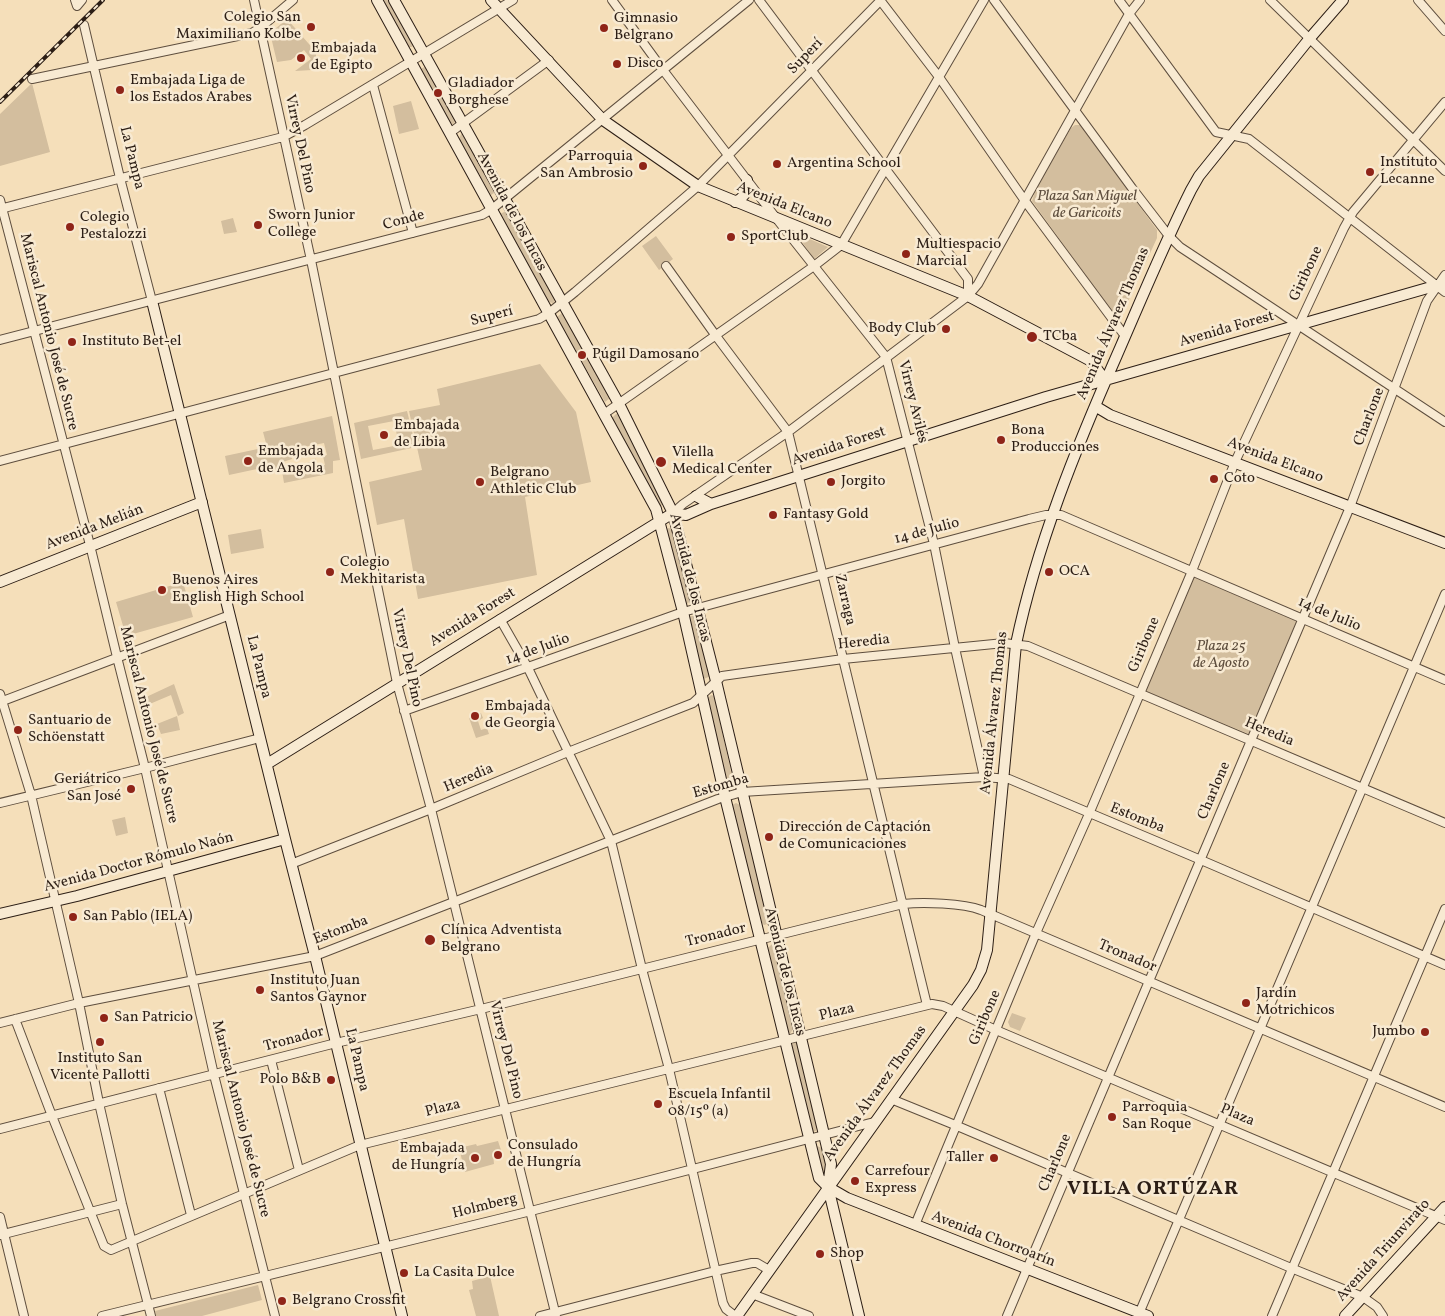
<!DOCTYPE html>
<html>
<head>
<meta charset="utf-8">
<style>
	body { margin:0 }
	canvas { display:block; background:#f5dfba }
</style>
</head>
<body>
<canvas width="1445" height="1316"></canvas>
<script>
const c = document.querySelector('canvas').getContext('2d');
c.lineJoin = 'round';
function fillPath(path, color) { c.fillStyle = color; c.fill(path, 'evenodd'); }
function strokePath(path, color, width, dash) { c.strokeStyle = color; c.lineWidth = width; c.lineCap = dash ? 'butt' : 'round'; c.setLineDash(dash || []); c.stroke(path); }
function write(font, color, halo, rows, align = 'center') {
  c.font = font + ' Vollkorn,serif'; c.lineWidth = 5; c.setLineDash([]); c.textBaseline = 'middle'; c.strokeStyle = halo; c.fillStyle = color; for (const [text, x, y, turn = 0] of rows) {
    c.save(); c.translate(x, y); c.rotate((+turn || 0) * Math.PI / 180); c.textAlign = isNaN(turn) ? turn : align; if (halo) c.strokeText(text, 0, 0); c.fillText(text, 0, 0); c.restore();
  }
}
fillPath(new Path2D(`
	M381,0H389L414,44L412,47H407Z
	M287,19L316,52V58L321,64L312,70L295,71L311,59L304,50L291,60L277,62L270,33Z
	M426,66L456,121L453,124L450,123L421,72V69Z
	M32,83L50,152L0,166V114Z
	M411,101L419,129L399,134L393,106Z
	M1075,125H1080L1083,129L1157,230V238L1122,315L1111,313L1085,274L1032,201L1036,189L1071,128Z
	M461,134L466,135L497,191L491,195L459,139Z
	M506,211L555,300L553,303L548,302L500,214Z
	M233,218L237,232L224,234L221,221Z
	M796,233L828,247L814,259Z
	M656,236L673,259L659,270L642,246Z
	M562,313L610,398L605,402L557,317Z
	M540,364L576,412L591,482L525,497L537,575L418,599L404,519L377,525L369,482L422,470L409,411L440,405L437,389Z
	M407,411L416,447L361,459L354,423ZM394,421L399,445L373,450L368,426Z
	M616,414H620L664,502L661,506H657L612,418Z
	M332,416L340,460L333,461V473L284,483L282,471L273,473L271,466L229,475L225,456L267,447L263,432ZM324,443L327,455L323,456L325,465L318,467L315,458V461L302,464L303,470L285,474L283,462L292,459L291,455L304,452V447Z
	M668,528L673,529L691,600L687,604L684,603L666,531Z
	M261,529L264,548L231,554L228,535Z
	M1195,576L1297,620L1249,734L1145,691Z
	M183,582L193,617L126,636L116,602Z
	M697,615L711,676L701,680L687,617Z
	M174,684L184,713L178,716L171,695L145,706L142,699Z
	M711,695L714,696L732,776L731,781H727L725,778L707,699Z
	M481,713L483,718L478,721L481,730L487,728L489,734L476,738L469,718Z
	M177,716L180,730L161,734L157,724Z
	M736,803L740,805L768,920L767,924L764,925L762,923L732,808V805Z
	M125,817L128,833L116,836L112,820Z
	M772,944L775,945L793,1029L790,1034L786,1031L768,948Z
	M1012,1013L1026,1018L1020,1031L1010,1027L1008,1022Z
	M795,1042L798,1045L817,1126L816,1131L812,1132L790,1045Z
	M498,1141L501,1150L493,1153L494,1164L465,1172L459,1148L476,1144L477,1146Z
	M817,1146L822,1148L828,1170L826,1173L822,1174L816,1147Z
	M490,1276L499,1316H476L469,1290L473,1289L472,1281Z
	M258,1285L262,1300L202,1316H156L155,1311Z`), '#d3be9e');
const street = new Path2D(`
	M75,0L77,6L82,0
	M254,0L311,260L397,683L431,809L556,1316
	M612,0L663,70L776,218L886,357L934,544L955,648L984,777
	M759,0L968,279V296
	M880,0L939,77L1025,201L1125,336
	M994,0L1132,188L1169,236L1180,247L1445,422
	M1119,0L1216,132L1249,139L1445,292
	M1270,0L1445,171
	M1418,0L1445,31
	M84,25L120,178L152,301
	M32,79L252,33L260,28L293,0
	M373,85L413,233
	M451,132L549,60
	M0,200L90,545L117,657L145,768L214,1075L275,1316
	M0,209L283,137L305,125L513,0
	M666,266L716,336L788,432L927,1005
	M0,340L482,215L492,209L749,0
	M604,414L814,266L841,245L984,0
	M0,461L539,319L549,313L575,292L698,186L881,0
	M673,513L683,504L788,432L968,296L978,284L1129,14L1140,0
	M500,619L528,668L611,841L642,969L669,1069L723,1303L726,1309L735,1316
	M0,694L31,795L79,1003L99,1103L122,1204L151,1316
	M0,702L230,615
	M404,711L683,612L1029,519L1046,515H1061L1445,680
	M0,803L145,768L260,738
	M291,864L431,809L568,752L693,703L722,676L843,659L1004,643L1028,646L1445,823
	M15,1019L52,1116L104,1246L111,1250L360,1145L932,1004L943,1006L996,1030L1445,1220
	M0,1023L79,1003L315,956L718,799L742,792L984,777L1009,779L1201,860L1445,965
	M271,1060L299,1170
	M159,1088L191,1215
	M891,1099L955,1125L1291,1268L1363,1297L1377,1307L1383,1316
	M0,1129L336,1043L481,1009L903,904C923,902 963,903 981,910L1445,1107
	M0,1217L24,1316
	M915,1225L1036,933L1089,814L1192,571L1235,462L1344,228L1353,212L1445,102
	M0,1235L122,1204
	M752,1294L809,1316
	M102,1316L531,1211L874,1122
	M540,1316L715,1271L752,1263H757L769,1270
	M1007,1316L1350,507L1427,301L1445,275
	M1138,1316L1445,594
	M1272,1316L1445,909`);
const secondary = new Path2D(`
	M377,0L656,509L683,612L725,797L819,1178L828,1187L847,1198L1148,1316
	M394,0L619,404L673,513L716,681L831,1164L828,1187L859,1316
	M491,0L603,120L698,186L968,296L1091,361L1105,380
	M735,202C745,197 748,191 747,180
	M152,301L285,839L315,956L402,1316
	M1095,406L1110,415L1445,543
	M696,496L711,504
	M0,582L202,502
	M267,764L673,513L686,515L711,504L1046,397L1445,283
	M0,914L77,896L285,839
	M737,1316L973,985L981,970L987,950L1016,644C1037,544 1076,448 1117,355C1141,300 1164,244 1191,190L1199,176L1310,38L1343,0
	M1345,1316L1445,1207`);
strokePath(street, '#5e4e3e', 10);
strokePath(secondary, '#2c1e15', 12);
strokePath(street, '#f8ead2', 8);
strokePath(secondary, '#f8ead2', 10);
const rail = new Path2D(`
	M0,102L103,0`);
strokePath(rail, '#2c1e15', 4);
strokePath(rail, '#f8ead2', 2, [5.5]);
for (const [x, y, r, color] of [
	[311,27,5,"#8f2418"],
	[604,28,5,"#8f2418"],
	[301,58,5,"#8f2418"],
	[617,64,5,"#8f2418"],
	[120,90,5,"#8f2418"],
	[438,93,5,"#8f2418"],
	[777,164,5,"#8f2418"],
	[643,166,5,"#8f2418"],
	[1370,172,5,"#8f2418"],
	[258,225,5,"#8f2418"],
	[70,227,5,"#8f2418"],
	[731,237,5,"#8f2418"],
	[906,254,5,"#8f2418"],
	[946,329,5,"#8f2418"],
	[1032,337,6,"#8f2418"],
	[72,342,5,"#8f2418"],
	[582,355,5,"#8f2418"],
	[384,435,5,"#8f2418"],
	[1001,440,5,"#8f2418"],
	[248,461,5,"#8f2418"],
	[661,462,6,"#8f2418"],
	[1214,479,5,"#8f2418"],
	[480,482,5,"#8f2418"],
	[831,482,5,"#8f2418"],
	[773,515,5,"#8f2418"],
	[330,572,5,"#8f2418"],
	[1049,572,5,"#8f2418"],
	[162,590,5,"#8f2418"],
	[475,716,5,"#8f2418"],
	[18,730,5,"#8f2418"],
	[131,789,5,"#8f2418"],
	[769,837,5,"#8f2418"],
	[73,917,5,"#8f2418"],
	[430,940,6,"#8f2418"],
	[260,990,5,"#8f2418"],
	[1246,1003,5,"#8f2418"],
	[104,1018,5,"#8f2418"],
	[1425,1032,5,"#8f2418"],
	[100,1042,5,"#8f2418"],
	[331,1080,5,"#8f2418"],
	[658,1104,5,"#8f2418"],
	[1112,1117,5,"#8f2418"],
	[498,1155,5,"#8f2418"],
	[475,1158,5,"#8f2418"],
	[994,1158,5,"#8f2418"],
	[855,1181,5,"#8f2418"],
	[820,1254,5,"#8f2418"],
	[404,1273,5,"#8f2418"],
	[282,1301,5,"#8f2418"]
]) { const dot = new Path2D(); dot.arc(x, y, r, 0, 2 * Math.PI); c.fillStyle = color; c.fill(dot); strokePath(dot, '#f8ead2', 2); }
write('15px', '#2c1e15', '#f8ead2', [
	["Colegio San",301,18,"right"],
	["Maximiliano Kolbe",301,35,"right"],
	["Gimnasio",614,19],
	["Belgrano",614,36],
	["Embajada",311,49],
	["de Egipto",311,66],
	["Disco",627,64],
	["Embajada Liga de",130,81],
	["los Estados Arabes",130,98],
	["Gladiador",448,84],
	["Borghese",448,101],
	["Parroquia",633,157,"right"],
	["San Ambrosio",633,174,"right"],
	["Instituto",1380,163],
	["Lecanne",1380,180],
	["Argentina School",787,164],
	["Sworn Junior",268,216],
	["College",268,233],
	["Colegio",80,218],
	["Pestalozzi",80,235],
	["SportClub",741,237],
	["Multiespacio",916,245],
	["Marcial",916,262],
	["Body Club",936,329,"right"],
	["TCba",1043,337],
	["Instituto Bet-el",82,342],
	["Púgil Damosano",592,355],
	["Embajada",394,426],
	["de Libia",394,443],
	["Bona",1011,431],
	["Producciones",1011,448],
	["Embajada",258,452],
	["de Angola",258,469],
	["Vilella",672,453],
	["Medical Center",672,470],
	["Belgrano",490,473],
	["Athletic Club",490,490],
	["Coto",1224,479],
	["Jorgito",841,482],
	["Fantasy Gold",783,515],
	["Colegio",340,563],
	["Mekhitarista",340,580],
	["OCA",1059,572],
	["Buenos Aires",172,581],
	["English High School",172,598],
	["Embajada",485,707],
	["de Georgia",485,724],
	["Santuario de",28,721],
	["Schöenstatt",28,738],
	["Geriátrico",121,780,"right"],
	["San José",121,797,"right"],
	["Dirección de Captación",779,828],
	["de Comunicaciones",779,845],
	["San Pablo (IELA)",83,917],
	["Clínica Adventista",441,931],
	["Belgrano",441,948],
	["Instituto Juan",270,981],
	["Santos Gaynor",270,998],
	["Jardín",1256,994],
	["Motrichicos",1256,1011],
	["San Patricio",114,1018],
	["Jumbo",1415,1032,"right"],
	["Instituto San",100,1059,"center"],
	["Vicente Pallotti",100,1076,"center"],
	["Polo B&B",321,1080,"right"],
	["Escuela Infantil",668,1095],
	["08/15º (a)",668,1112],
	["Parroquia",1122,1108],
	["San Roque",1122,1125],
	["Consulado",508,1146],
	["de Hungría",508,1163],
	["Embajada",465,1149,"right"],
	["de Hungría",465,1166,"right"],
	["Taller",984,1158,"right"],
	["Carrefour",865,1172],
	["Express",865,1189],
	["Shop",830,1254],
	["La Casita Dulce",414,1273],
	["Belgrano Crossfit",292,1301]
], 'left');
write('15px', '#2c1e15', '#f8ead2', [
	["Superí",806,57,-46],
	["Virrey Del Pino",299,144,78],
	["La Pampa",131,158,76],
	["Avenida Elcano",784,206,22],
	["Avenida de los Incas",511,212,62],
	["Conde",404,221,-15],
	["Giribone",1307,274,-65],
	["Superí",492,317,-15],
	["Avenida Álvarez Thomas",1114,324,-67],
	["Avenida Forest",1227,330,-16],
	["Mariscal Antonio José de Sucre",48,332,76],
	["Virrey Avilés",912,402,76],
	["Charlone",1370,417,-69],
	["Avenida Forest",839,447,-18],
	["Avenida Elcano",1275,461,21],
	["Avenida Melián",95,528,-21],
	["14 de Julio",927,532,-15],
	["Avenida de los Incas",689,578,76],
	["Zarraga",844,600,77],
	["14 de Julio",1329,615,23],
	["Avenida Forest",473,618,-32],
	["Heredia",864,643,-6],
	["Giribone",1145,645,-67],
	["14 de Julio",538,650,-20],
	["Virrey Del Pino",406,658,78],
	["La Pampa",258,667,76],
	["Avenida Álvarez Thomas",995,713,-84],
	["Mariscal Antonio José de Sucre",148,725,76],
	["Heredia",1269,733,23],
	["Heredia",469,779,-23],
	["Estomba",721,787,-16],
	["Charlone",1215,791,-67],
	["Estomba",1137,819,22],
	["Avenida Doctor Rómulo Naón",139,863,-15],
	["Estomba",341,931,-21],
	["Tronador",716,936,-14],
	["Tronador",1127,957,23],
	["Avenida de los Incas",784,972,76],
	["Plaza",837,1013,-14],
	["Giribone",986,1018,-67],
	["Tronador",294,1040,-15],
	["Virrey Del Pino",505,1050,76],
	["La Pampa",356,1060,77],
	["Avenida Álvarez Thomas",876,1094,-54],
	["Plaza",443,1109,-14],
	["Plaza",1237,1116,23],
	["Mariscal Antonio José de Sucre",240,1119,76],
	["Charlone",1056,1163,-67],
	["Holmberg",485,1207,-14],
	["Avenida Chorroarín",993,1240,21],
	["Avenida Triunvirato",1384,1251,-48]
]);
write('italic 15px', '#5e4e3e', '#f8ead2', [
	["Plaza San Miguel",1087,197],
	["de Garicoits",1087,214],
	["Plaza 25",1221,647],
	["de Agosto",1221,664]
]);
c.letterSpacing = '1px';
write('bold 20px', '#2c1e15', '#f8ead2', [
	["VILLA ORTÚZAR",1153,1190]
]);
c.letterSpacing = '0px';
</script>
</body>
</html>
